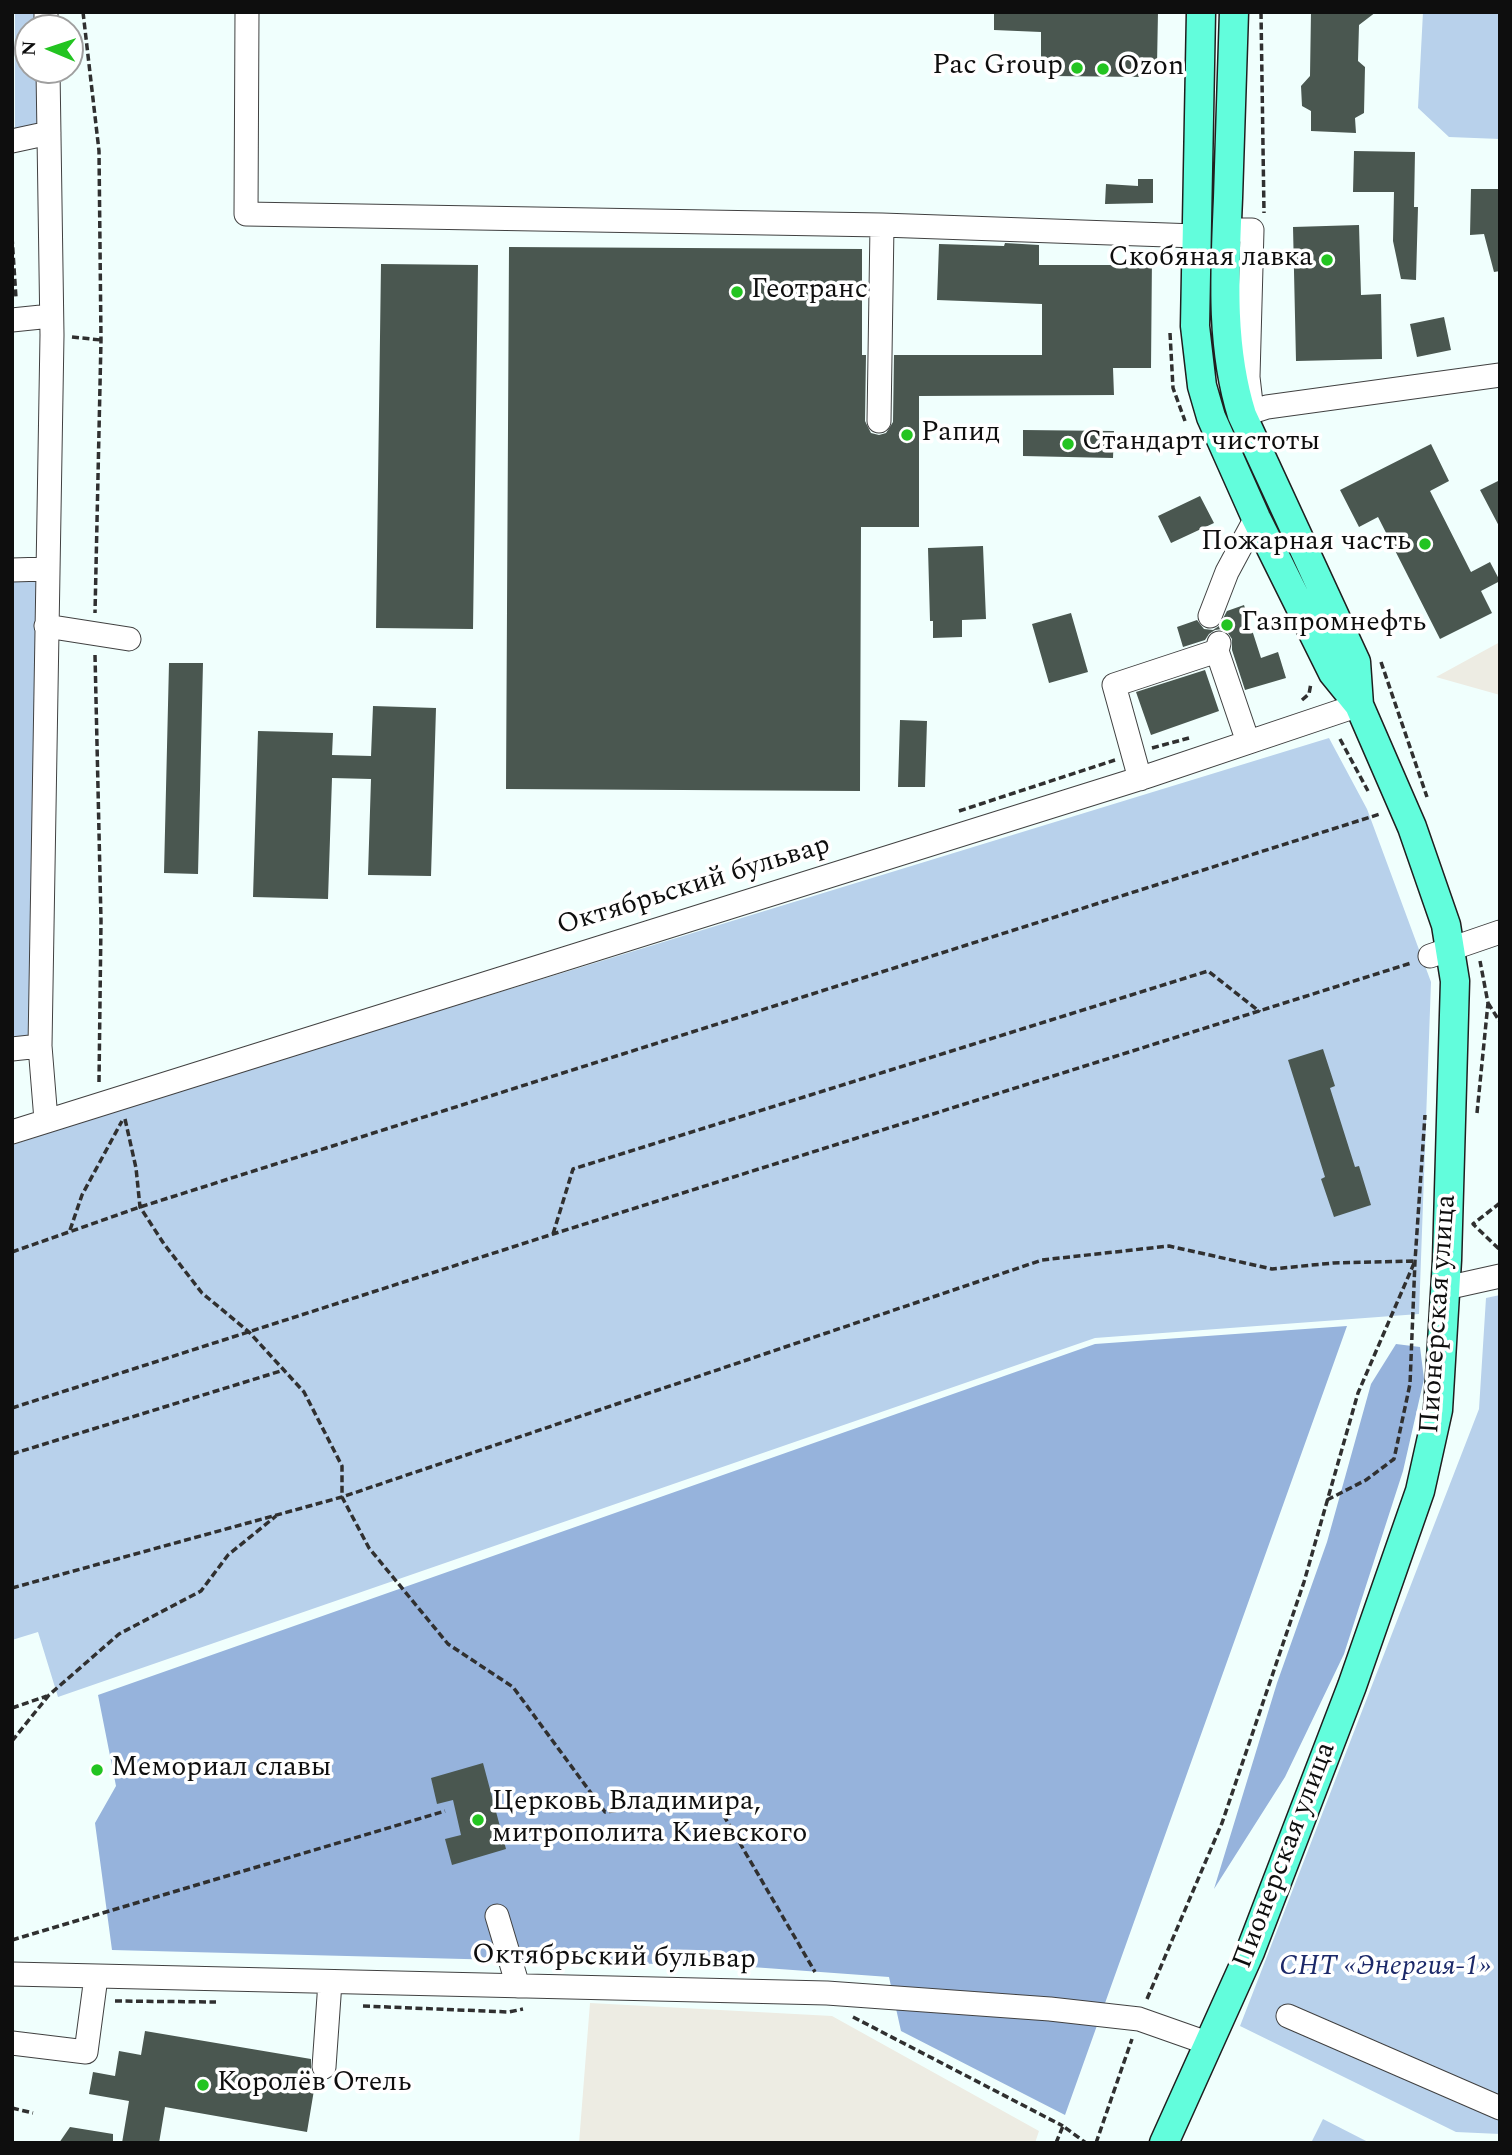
<!DOCTYPE html>
<html>
<head>
<meta charset="utf-8">
<style>
	body { margin:0 }
	#map { position:relative; width:1512px; height:2155px; overflow:hidden; background:#f0fffd; font-family:Spectral,serif }
	canvas { display:block }
	.frame { position:absolute; inset:0; border:14px solid #0e0e0e; pointer-events:none }
	.north { position:absolute; left:14px; top:14px; width:70px; height:70px; box-sizing:border-box; background:#fff; border:2px solid #9f9f9f; border-radius:50%; rotate:272deg; font-size:19px; font-weight:700; line-height:28px; text-align:center; color:#0e0e0e }
	.north::after { content:''; display:block; margin:auto; width:24px; height:32px; background:#23c421; clip-path:polygon(50% 0,100% 100%,50% 72%,0 100%) }
</style>
</head>
<body>
<div id="map">
<canvas width="1512" height="2155"></canvas>
<div class="frame"></div>
<div class="north">N</div>
</div>
<script>
const c = document.querySelector('canvas').getContext('2d');
c.lineJoin = 'round';
function fillPath(path, color) { c.fillStyle = color; c.fill(path, 'evenodd'); }
function strokePath(path, color, width, dash) { c.strokeStyle = color; c.lineWidth = width; c.lineCap = dash ? 'butt' : 'round'; c.setLineDash(dash || []); c.stroke(path); }
function write(font, color, halo, rows, align = 'center') {
  c.font = font + ' Spectral,serif'; c.lineWidth = 7; c.setLineDash([]); c.textBaseline = 'middle'; c.strokeStyle = halo; c.fillStyle = color; for (const [text, x, y, turn = 0] of rows) {
    c.save(); c.translate(x, y); c.rotate((+turn || 0) * Math.PI / 180); c.textAlign = isNaN(turn) ? turn : align; if (halo) c.strokeText(text, 0, 0); c.fillText(text, 0, 0); c.restore();
  }
}
fillPath(new Path2D(`
	M1500,642V695L1436,677Z
	M590,2003L832,2016L1039,2131L1035,2143H579Z`), '#edece3');
fillPath(new Path2D(`
	M15,12H40V28H28V70H41L42,127L15,133Z
	M1423,12L1500,14V139L1449,137L1418,108Z
	M40,577L34,1039L12,1041V578Z
	M1329,738L1367,809L1431,982L1419,1314L1095,1338L58,1697L38,1632L12,1640V1145L138,1103Z
	M1500,1295V2134L1456,2132L1240,2026L1479,1409L1486,1298Z
	M1323,2119L1370,2143H1311Z`), '#b8d1eb');
fillPath(new Path2D(`
	M1347,1326L1065,2115L901,2031L889,1977L738,1966L112,1950L95,1823L116,1786L98,1695L1095,1344Z
	M1396,1344L1420,1347L1424,1379L1403,1471L1344,1654L1285,1777L1214,1889L1277,1683L1327,1542L1371,1384Z`), '#96b3dc');
fillPath(new Path2D(`
	M994,12H1158L1157,65L1144,64V77L1052,76V63H1041V32L994,30Z
	M1311,12H1376L1359,25L1358,61L1365,67L1364,113L1355,118L1356,133L1311,131V111L1302,106L1301,86L1310,76Z
	M1354,151L1415,152L1414,207H1418L1416,280L1401,279L1393,241L1394,192H1353Z
	M1138,179H1153V203L1105,204L1106,184L1138,186Z
	M1471,189H1500V271L1494,272L1484,234L1470,235Z
	M1359,225L1361,295L1381,294L1382,359L1296,361L1293,227Z
	M1005,243L1039,245V265H1135V255H1152L1151,368H1113L1114,395L919,396V527H861L860,791L506,789L509,247L862,249V355H866L865,421L871,433L879,435L886,433L893,422L894,355H1042V304L937,300L939,244L1004,246Z
	M381,264L478,265L473,629L376,628Z
	M1444,317L1451,350L1417,357L1410,324Z
	M1023,430L1114,431L1113,458L1023,456Z
	M1431,444L1449,481L1430,491L1471,572L1490,562L1500,581L1481,591L1492,613L1440,639L1378,517L1359,527L1340,490Z
	M1500,480V528L1480,490Z
	M1200,496L1214,523L1171,543L1158,516Z
	M983,546L986,619L962,620V637L933,638V621H930L928,548Z
	M1244,605L1261,658L1278,652L1286,678L1245,690L1232,650V639L1228,633L1222,629L1215,630L1209,634L1205,640L1183,647L1177,627L1197,620L1204,629L1213,630L1219,626L1227,611Z
	M1071,613L1088,672L1049,683L1032,624Z
	M169,663H203L198,874L164,873Z
	M1205,670L1219,711L1151,735L1136,692Z
	M373,706L436,708L431,876L368,875L371,779L332,778L328,899L253,897L258,731L333,733L332,755L371,756Z
	M900,720L927,721L925,787H898Z
	M1323,1049L1335,1086L1330,1088L1355,1167L1359,1166L1371,1205L1334,1217L1321,1179L1325,1177L1288,1060Z
	M483,1763L506,1849L452,1865L445,1839L461,1835L453,1800L437,1804L431,1778Z
	M145,2031L311,2059V2072L316,2078L307,2132L165,2107L159,2143H122L129,2101L89,2094L93,2072L115,2076L119,2051L141,2055Z
	M70,2127L113,2134V2143H59Z`), '#4a5750');
const minor = new Path2D(`
	M46,12V28
	M247,12L246,214L882,225L1196,236
	M12,141L49,133
	M1226,230H1252L1248,377L1252,412
	M12,320L51,316
	M1242,415L1267,407L1500,375
	M879,421L882,225
	M12,570L46,569
	M1210,616L1227,572L1256,518
	M46,626L129,639
	M1217,651L1248,742
	M1140,779L1114,685L1217,651L1219,643
	M1430,956L1500,932
	M12,1049L40,1046
	M46,1120L40,1046L52,335L48,70
	M12,1132L1148,776L1359,705
	M1446,1288L1500,1276
	M497,1916L518,1986
	M12,1974L827,1993L1050,2009L1139,2019L1210,2044
	M1288,2016L1500,2108
	M12,2043L86,2052L96,1977
	M324,2067L330,1982`);
const major = new Path2D(`
	M1234,12C1232,74 1230,136 1228,198C1225,270 1220,345 1242,415L1356,662L1359,705
	M1164,2143L1250,1952L1352,1686L1420,1491L1438,1410L1447,1260L1454,1015L1455,981L1446,925L1412,827L1359,705L1333,673L1256,518L1211,417L1202,386L1195,326L1201,12`);
strokePath(minor, '#414141', 25);
strokePath(major, '#1f1f1f', 31);
strokePath(new Path2D(`
	M83,12L99,151L101,340L95,613
	M1261,12L1264,213
	M12,237L16,298
	M1170,333L1173,388L1185,421
	M72,337L101,340
	M95,655L101,921L99,1082
	M1381,662L1427,797
	M1302,700L1309,694L1311,683
	M1340,739L1368,791
	M1152,748L1189,738
	M959,811L1115,760
	M1488,1003L1500,1022
	M1477,1113L1488,1003L1480,961
	M125,1119L136,1168L140,1207L164,1244L202,1293L249,1332L304,1392L342,1466V1497L369,1548L448,1644L513,1687L605,1812L713,1797L815,1972
	M1500,1203L1473,1224L1500,1250
	M70,1230L82,1195L122,1121
	M553,1234L573,1169L1208,971L1260,1012
	M12,1252L140,1207L1380,814
	M12,1408L553,1234L1411,963
	M12,1454L284,1370
	M1327,1500L1366,1480L1394,1459L1410,1384L1415,1261L1425,1115
	M12,1588L342,1497L1042,1260L1169,1246L1272,1269L1333,1263L1415,1261
	M12,1708L47,1696
	M12,1741L49,1695L119,1634L201,1591L228,1555L276,1516
	M12,1940L445,1811
	M1147,1999L1222,1823L1304,1582L1358,1393L1415,1261
	M115,2001L216,2002
	M363,2006L509,2012L523,2009
	M853,2017L1063,2126
	M12,2108L33,2113
	M1056,2143L1063,2126L1086,2143
	M1096,2143L1132,2039`), '#303030', 3.5, [7, 3.5]);
strokePath(minor, '#fff', 23);
strokePath(major, '#62fddc', 28);
for (const [x, y, r, color] of [
	[1077,68,7,"#23c421"],
	[1103,69,7,"#23c421"],
	[1327,260,7,"#23c421"],
	[737,292,7,"#23c421"],
	[907,435,7,"#23c421"],
	[1068,444,7,"#23c421"],
	[1425,544,7,"#23c421"],
	[1227,625,7,"#23c421"],
	[97,1770,7,"#23c421"],
	[478,1820,7,"#23c421"],
	[203,2085,7,"#23c421"]
]) { const dot = new Path2D(); dot.arc(x, y, r, 0, 2 * Math.PI); c.fillStyle = color; c.fill(dot); strokePath(dot, '#fff', 2.5); }
write('28px', '#0e0e0e', '#fff', [
	["Pac Group",1063,68,"right"],
	["Ozon",1117,69],
	["Скобяная лавка",1313,260,"right"],
	["Геотранс",751,292],
	["Рапид",921,435],
	["Стандарт чистоты",1082,444],
	["Пожарная часть",1411,544,"right"],
	["Газпромнефть",1241,625],
	["Мемориал славы",111,1770],
	["Церковь Владимира,",492,1804],
	["митрополита Киевского",492,1836],
	["Королёв Отель",217,2085]
], 'left');
write('28px', '#0e0e0e', '#fff', [
	["Октябрьский бульвар",694,887,-17],
	["Пионерская улица",1440,1314,-86],
	["Пионерская улица",1286,1856,-69],
	["Октябрьский бульвар",614,1959,1]
]);
write('italic 28px', '#1c2969', '#fff', [
	["СНТ «Энергия-1»",1385,1969]
]);
</script>
</body>
</html>
